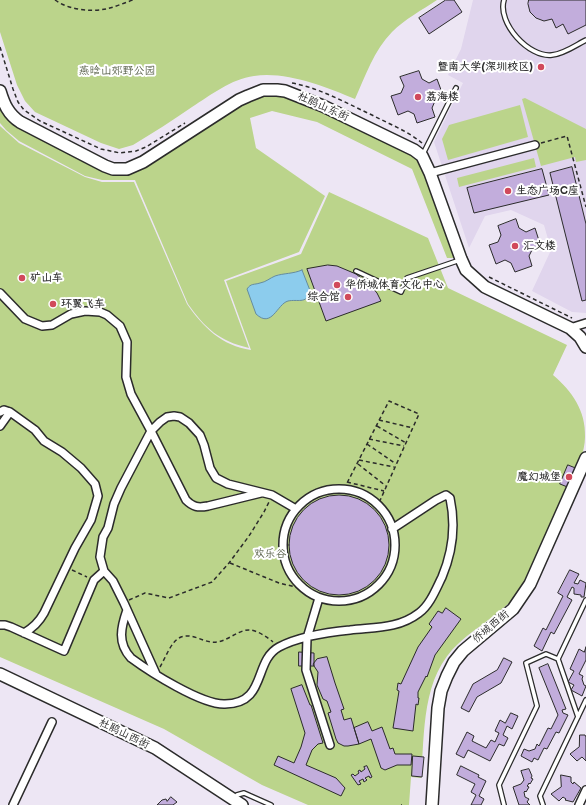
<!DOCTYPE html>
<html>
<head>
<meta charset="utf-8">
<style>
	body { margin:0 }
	canvas { display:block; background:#ede6f4 }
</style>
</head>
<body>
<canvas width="586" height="805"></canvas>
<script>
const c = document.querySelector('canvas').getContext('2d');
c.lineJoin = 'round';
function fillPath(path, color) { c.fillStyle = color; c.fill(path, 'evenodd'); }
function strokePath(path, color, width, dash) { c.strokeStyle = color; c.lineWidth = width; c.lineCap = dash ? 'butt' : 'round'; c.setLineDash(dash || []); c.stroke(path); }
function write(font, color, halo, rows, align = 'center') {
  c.font = font + ' "Balsamiq Sans","LXGW WenKai TC",sans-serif'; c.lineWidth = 4; c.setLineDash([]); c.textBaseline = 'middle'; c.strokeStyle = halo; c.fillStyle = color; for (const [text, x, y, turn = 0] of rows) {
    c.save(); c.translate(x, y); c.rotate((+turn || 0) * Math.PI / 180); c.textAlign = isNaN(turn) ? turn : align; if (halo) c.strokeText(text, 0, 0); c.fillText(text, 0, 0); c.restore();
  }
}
fillPath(new Path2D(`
	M473,0H586V313L572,312L532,291L551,250L544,225L511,210L485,216L469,248L434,142L463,83L448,75L461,49Z`), '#e0d5ed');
fillPath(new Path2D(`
	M0,0H437C422,10 405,19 392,32C374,50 365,77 355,99C326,87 286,71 254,76C231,79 211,95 192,107C173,120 153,133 133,145L119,149L101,143L35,112L25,101L17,85L0,32Z
	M285,93L420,158L456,258H447L412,169L317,122L272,111L250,118L256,148L325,196L299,252L224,280L249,348C219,341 205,328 188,304L135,180H102L85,176L19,141L6,130L0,123V97L5,110L120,171L249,97Z
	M525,98L586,129V160L576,162L575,157L541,166L522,99Z
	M520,105L528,137L448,160L442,139L449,125Z
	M0,126L19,143L85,177L102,182H134L187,304C203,327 222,346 251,350L226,281L301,254L329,192L428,238L448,288L567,345L553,375C572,391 586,411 585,437C585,444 583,452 581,459L523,587C506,611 480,624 459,643C421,677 425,732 421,778L411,777L409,805H308L262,785L164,729L0,657Z
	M534,158L536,167L459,187L457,178Z`), '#bbd48b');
const water = new Path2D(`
	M302,270L311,293C305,304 298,299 288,301C277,304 272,329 256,314L247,289C251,283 254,285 260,283C266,282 270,278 275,276C284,273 293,274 302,270Z`);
fillPath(water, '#8ccced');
strokePath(water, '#658c9f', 1);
const building = new Path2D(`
	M446,0H454L462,12L429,34L419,18Z
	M529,0H586V25L568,34L563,24L556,28L552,19L544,21L536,18L530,12L528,4Z
	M419,71L422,79L429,83L437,79L444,98L435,101L432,108L435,117L417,123L414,114L408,111L398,115L391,96L401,93L404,86L400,77Z
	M572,167L586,224V300L582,301L550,173Z
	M542,169L549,195L474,213L467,188Z
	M516,219L519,228L526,232L535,228L541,247L532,250L529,256L532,266L515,272L511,263L505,260L496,264L489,245L498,242L501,235L498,226Z
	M328,265L337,266L356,274L371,286L377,293L381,301L326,321L307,269Z
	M568,465L578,469L570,488L560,484Z
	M289 545a50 50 0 1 1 100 0a50 50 0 1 1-100 0Z
	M570,570L579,574L574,583L578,584L580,580L586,583L584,597H581V595L574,594V588L572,587L567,597L572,600L554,634L551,632L542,651L534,646L543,628L546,630L563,596L558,593Z
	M446,608L461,619L435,655L427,677L426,676L418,692V698H419L418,705L416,704L413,731L393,728L399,691L397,690L398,683L401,684L418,647L432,627L429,624L438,611L442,613Z
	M586,647V660L579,674L583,676L582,679L584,685L586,686L582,696L571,690L574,685L568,682L574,671L570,669L579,649L584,652Z
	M299,652L314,653V666H299Z
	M327,657L335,683L344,709L341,710L344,720L351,718L359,744L348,746H344L338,743L336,739L328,713L331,712L327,701L323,699L317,685L318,672L314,666L313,664L317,659Z
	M504,658L512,662L501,683L477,697L469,712L461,708L473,684L497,670Z
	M548,664L566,709L562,710L563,713L568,715L559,733L556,732L547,749L544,748L538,760L534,758L532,762L521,756L524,749L529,751L535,749L537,744L539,746L548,728L551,729L558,715L539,668Z
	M302,685L310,705H311L323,743L318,744L312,750L306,765L336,778L345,788L341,796L274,765L278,756L294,763L301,747L305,733L291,689Z
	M511,713L518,716L512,729L507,726L503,735L508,738L504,746L499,744L490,761L468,750L464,758L456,754L467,732L474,736L472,741L486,748L491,740L495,742L499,733L495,731L500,720L505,723Z
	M368,722L372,731L382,727L390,749L393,748L395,754H412L411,765H397L385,770L381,768L371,739L359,744L354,728Z
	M580,735H585L586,737V761L582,757L577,761L570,754L579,747Z
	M413,756L424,757L422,777L412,776Z
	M367,766L372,777L370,778L369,776L365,778L367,780L364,782L363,779L359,781L361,784L358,785L351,775L353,774L355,776L359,773L358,771L360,770L361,772L365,769L364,767Z
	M461,766L479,775L478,777L486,781L479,796L484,799L481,805H471L476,795L471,792L475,784L457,775Z
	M529,769L532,776L531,778L533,779L530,784L529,783L528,785L527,786L529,787L526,792L525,791L524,792L525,797L529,799L527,802L530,805H519L513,787L521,784L524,780L521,771Z
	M561,775L571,777V782L573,784L574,782L581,788L573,802L565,800L566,799L563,797L559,801L551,794L561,787Z
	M171,797L177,802L173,805H157L162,800L166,799L167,801Z`);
fillPath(building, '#c2addc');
strokePath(building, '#2b2b2b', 1);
const lane = new Path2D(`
	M504,0C497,23 529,58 552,55C564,54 576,45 586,40
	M423,154L456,88
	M356,271L401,292L407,278L460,260
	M578,717L558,659L586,600
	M235,798L237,795L244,793L271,805
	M504,805L499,785L537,706L526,663L546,654L558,659
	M543,805L540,796L586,700`);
const street = new Path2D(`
	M430,173L535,145
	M0,293L25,319L42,326L52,325L71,314L85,311L100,312L107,315L120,326L127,342L126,377L131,394L151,431L186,500C193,507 198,508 208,506L261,493
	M570,328L586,323
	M0,412L4,410L10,412L35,430L44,441L62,452L81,468L95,484L98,496L91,520L75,548L44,613C39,622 33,628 24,633
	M0,426L10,412
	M283 545a56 56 0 1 1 112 0a56 56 0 1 1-112 0Z
	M319,598L307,638L306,670L330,745
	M127,610C121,627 117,643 131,658C150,672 202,705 225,704C267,704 253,661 279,647C298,637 329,632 350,630C375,627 398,629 419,613C430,605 436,589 442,577C453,551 456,526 450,498L446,495L436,500L392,529
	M0,625H5L11,627L64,651L94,580L104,571
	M156,674L124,603L113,581L104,571L100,557L103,537L108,528L114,504L121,488L151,431L160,422L167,417L174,416L180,417L189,423L200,435L204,445L210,468L216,478L228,484L272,495L296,509
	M13,805L52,722
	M579,805L586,790`);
const secondary = new Path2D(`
	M0,91C4,104 8,114 20,122L105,166L113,169H127L143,162L239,100L248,96L263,90H277L285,91L323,106L414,150L422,156L430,173L461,259L466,270L485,287L570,328L580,337L586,347
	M0,674L155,748L242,805
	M432,805L438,708L441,691L447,676L454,662L463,651L513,609L530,584L586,458`);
strokePath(lane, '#2b2b2b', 6);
strokePath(street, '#2b2b2b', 10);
strokePath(secondary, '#2b2b2b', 14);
strokePath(new Path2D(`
	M55,0C69,10 90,12 106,9C115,7 124,3 133,0
	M0,47L13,89L18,102L24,110L40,121L101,149L120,153L136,151L146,147L185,123
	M292,83C320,88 346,103 372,115C389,124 408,131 422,143
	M541,143L567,136L586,207
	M489,277L572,318
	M379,420L413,428
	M377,426L406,443
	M369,439L404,446
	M367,444L396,464
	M359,460L394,467
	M358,464L386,486
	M347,482L384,491
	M344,489L389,401L419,414L378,505
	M230,563L279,583L304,589
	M72,570L87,577
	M129,600L145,593L169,598L212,582L229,563L249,536L264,512L269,502
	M160,667C166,657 171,641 181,637C191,633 202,641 211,642C226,644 236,630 249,630C257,630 267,637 273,642
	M401,805H402`), '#2b2b2b', 1.5, [4, 3]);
strokePath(lane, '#fff', 3.5);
strokePath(street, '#fff', 7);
strokePath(secondary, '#fff', 11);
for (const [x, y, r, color] of [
	[541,67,4,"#d1495b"],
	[418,97,4,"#d1495b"],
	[508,191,4,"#d1495b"],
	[515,246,4,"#d1495b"],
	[22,278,4,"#d1495b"],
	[337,285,4,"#d1495b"],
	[348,297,4,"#d1495b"],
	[53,304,4,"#d1495b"],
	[569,477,4,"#d1495b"]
]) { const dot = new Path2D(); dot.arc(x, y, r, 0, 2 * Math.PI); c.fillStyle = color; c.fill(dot); strokePath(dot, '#fff', 1.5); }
write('bold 11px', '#2b2b2b', '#fff', [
	["暨南大学(深圳校区)",533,67,"right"],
	["荔海楼",426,97],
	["生态广场C座",516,191],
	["汇文楼",523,246],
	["矿山车",30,278],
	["华侨城体育文化中心",345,285],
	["综合馆",340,297,"right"],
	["环翼飞车",61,304],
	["魔幻城堡",561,477,"right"]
], 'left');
write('11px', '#565e48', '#fff', [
	["燕晗山郊野公园",117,71],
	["欢乐谷",270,554]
]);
write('11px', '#2b2b2b', '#fff', [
	["杜鹃山东街",323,107,24],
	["侨城西街",491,627,-40],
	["杜鹃山西街",124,734,26]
]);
</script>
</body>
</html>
